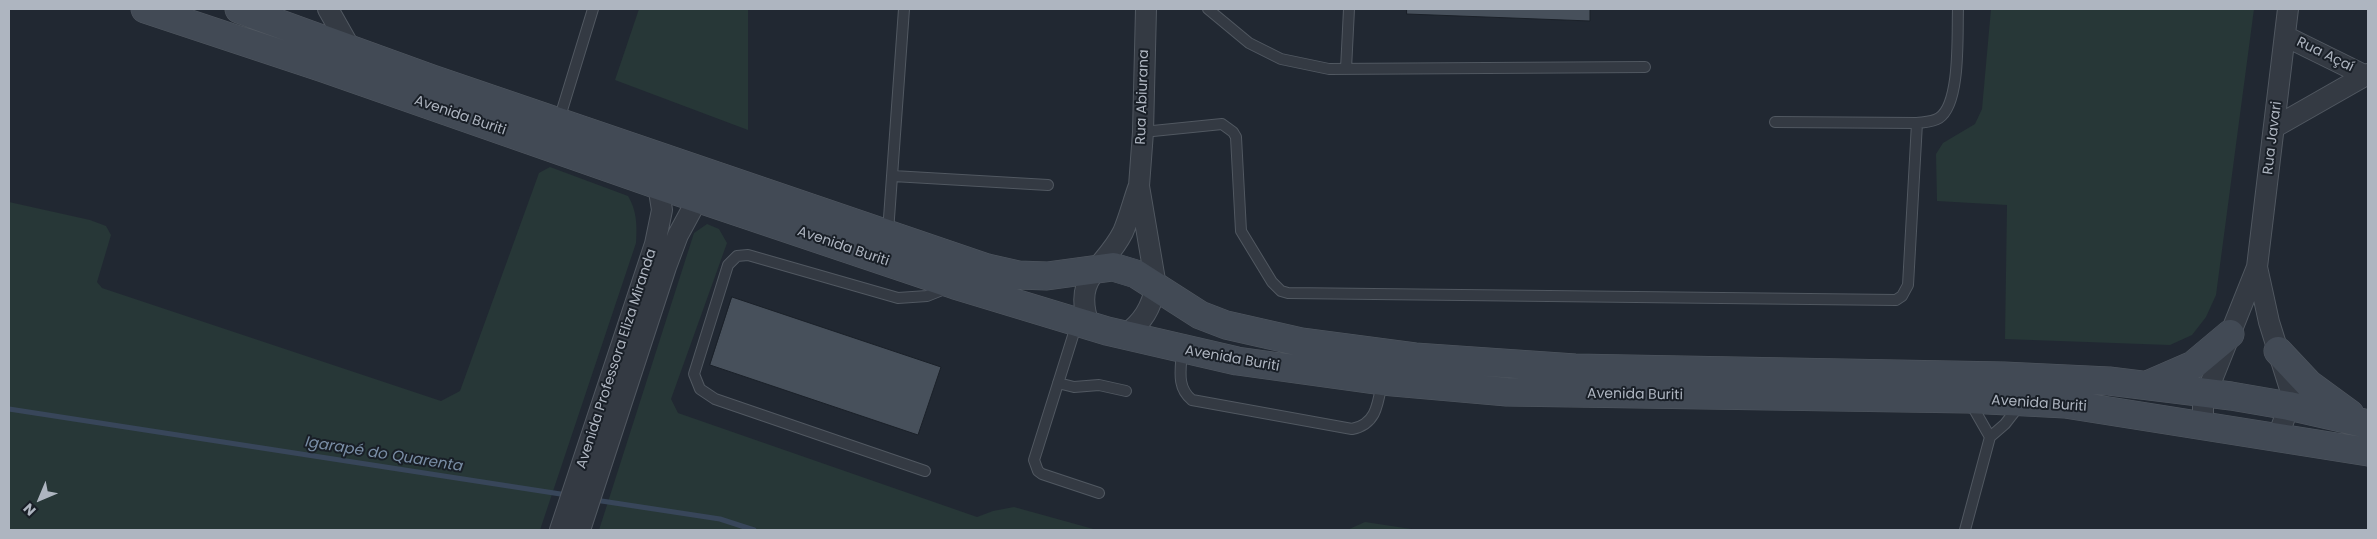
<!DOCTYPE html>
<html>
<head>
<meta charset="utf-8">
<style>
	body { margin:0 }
	#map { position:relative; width:2377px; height:539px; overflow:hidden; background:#212832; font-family:Poppins,sans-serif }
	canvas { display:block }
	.frame { position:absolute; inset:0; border:10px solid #aeb5c0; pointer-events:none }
	.north { position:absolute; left:15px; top:474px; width:50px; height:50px; -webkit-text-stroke:4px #191f27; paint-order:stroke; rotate:225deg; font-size:14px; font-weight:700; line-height:20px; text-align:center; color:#aeb5c0 }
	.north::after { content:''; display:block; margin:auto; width:18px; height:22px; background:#aeb5c0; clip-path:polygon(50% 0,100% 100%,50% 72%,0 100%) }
</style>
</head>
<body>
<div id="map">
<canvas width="2377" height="539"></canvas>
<div class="frame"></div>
<div class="north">N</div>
</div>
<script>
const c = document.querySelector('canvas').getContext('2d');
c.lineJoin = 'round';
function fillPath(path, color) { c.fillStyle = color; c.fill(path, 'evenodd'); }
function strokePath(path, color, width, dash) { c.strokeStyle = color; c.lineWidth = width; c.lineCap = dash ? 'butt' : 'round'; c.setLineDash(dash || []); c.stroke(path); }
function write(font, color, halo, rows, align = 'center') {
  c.font = font + ' Poppins,sans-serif'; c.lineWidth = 4; c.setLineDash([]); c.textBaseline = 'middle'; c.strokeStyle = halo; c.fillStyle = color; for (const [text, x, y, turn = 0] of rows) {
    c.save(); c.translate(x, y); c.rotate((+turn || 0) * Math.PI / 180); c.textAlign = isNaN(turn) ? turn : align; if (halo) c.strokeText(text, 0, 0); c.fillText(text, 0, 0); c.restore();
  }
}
fillPath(new Path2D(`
	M639,9H748V130L615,80Z
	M1991,9H2254L2216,295L2206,317L2192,335L2170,345L2005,339L2007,205L1937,201L1936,154L1943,143L1975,124L1982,109Z
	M550,167L628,196C637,211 637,225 636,243L540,530H9V202L90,220L106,226L111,235L97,282L102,288L441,401L460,391L539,173Z
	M707,224L719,229L727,243L671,399L678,413L977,517L993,511L1014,507L1097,530H599L694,233Z
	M1365,522L1418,530H1347Z`), '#273737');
strokePath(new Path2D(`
	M9,409L567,495
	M595,500L720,519L754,530`), '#38465a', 5);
const building = new Path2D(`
	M1407,9H1590V21L1407,14Z
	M732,297L941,367L918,435L710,365Z`);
fillPath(building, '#47505b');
strokePath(building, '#1b2129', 1);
const service = new Path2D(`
	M1208,9L1249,43L1281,59L1329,69L1645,67
	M1346,69L1349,9
	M559,120L593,9
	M1775,122L1917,123C1924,122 1933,122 1939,118C1961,104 1957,33 1958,9
	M1143,132L1222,124L1233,132L1236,137L1241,231L1272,282L1281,291L1288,293L1896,300L1902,296L1908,285L1917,123
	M893,176L1048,185
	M888,232L904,9
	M1077,323L1034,460L1038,471L1042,474L1099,493
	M1182,350C1181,369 1176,387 1192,400L1352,429C1377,424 1378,403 1382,381
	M1058,383L1074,387L1099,385L1126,391
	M1970,402L1990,437
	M925,471L715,399L700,389L694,374L728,265L737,256L748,255L898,298L927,296L947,288
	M1965,530L1990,437L2005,424L2019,406`);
const minor = new Path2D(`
	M328,9L350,48
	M2285,36L2364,75
	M2275,127L2368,74
	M2257,267L2269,322L2290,389L2289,406L2277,439
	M1089,325C1072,275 1104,270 1123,232C1129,218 1133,202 1138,188
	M1125,335C1143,322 1151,308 1156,286L1139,186L1143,132L1146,9
	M2203,426V407L2207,392L2257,267L2288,9
	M560,530L655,244L662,210L658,185
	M580,530L666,267L678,235L698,198`);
const secondary = new Path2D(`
	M145,9L323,68L658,185L955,285L1107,331L1237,361L1382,381L1507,392L1968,399L2065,404L2368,452
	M239,9L432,79L987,268L1018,275L1047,276L1113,267L1136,274L1200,315L1226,325L1301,342L1415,357L1575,368L2004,376L2109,381L2231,396L2289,406L2368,424
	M2278,351L2309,384L2350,414
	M2147,385L2193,365L2230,334`);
strokePath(service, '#515861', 12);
strokePath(minor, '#515861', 22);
strokePath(secondary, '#515861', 29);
strokePath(service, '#343a43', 10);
strokePath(minor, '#343a43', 20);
strokePath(secondary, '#424a55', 28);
write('14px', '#aeb5c0', '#191f27', [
	["Rua Açaí",2325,55,26],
	["Rua Abiurana",1143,97,-88],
	["Avenida Buriti",460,116,19],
	["Rua Javari",2273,138,-83],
	["Avenida Buriti",843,247,19],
	["Avenida Professora Eliza Miranda",617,359,-72],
	["Avenida Buriti",1232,359,10],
	["Avenida Buriti",1635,395,1],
	["Avenida Buriti",2039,404,4]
]);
write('italic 15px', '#798da5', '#191f27', [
	["Igarapé do Quarenta",384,455,9]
]);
</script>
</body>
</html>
